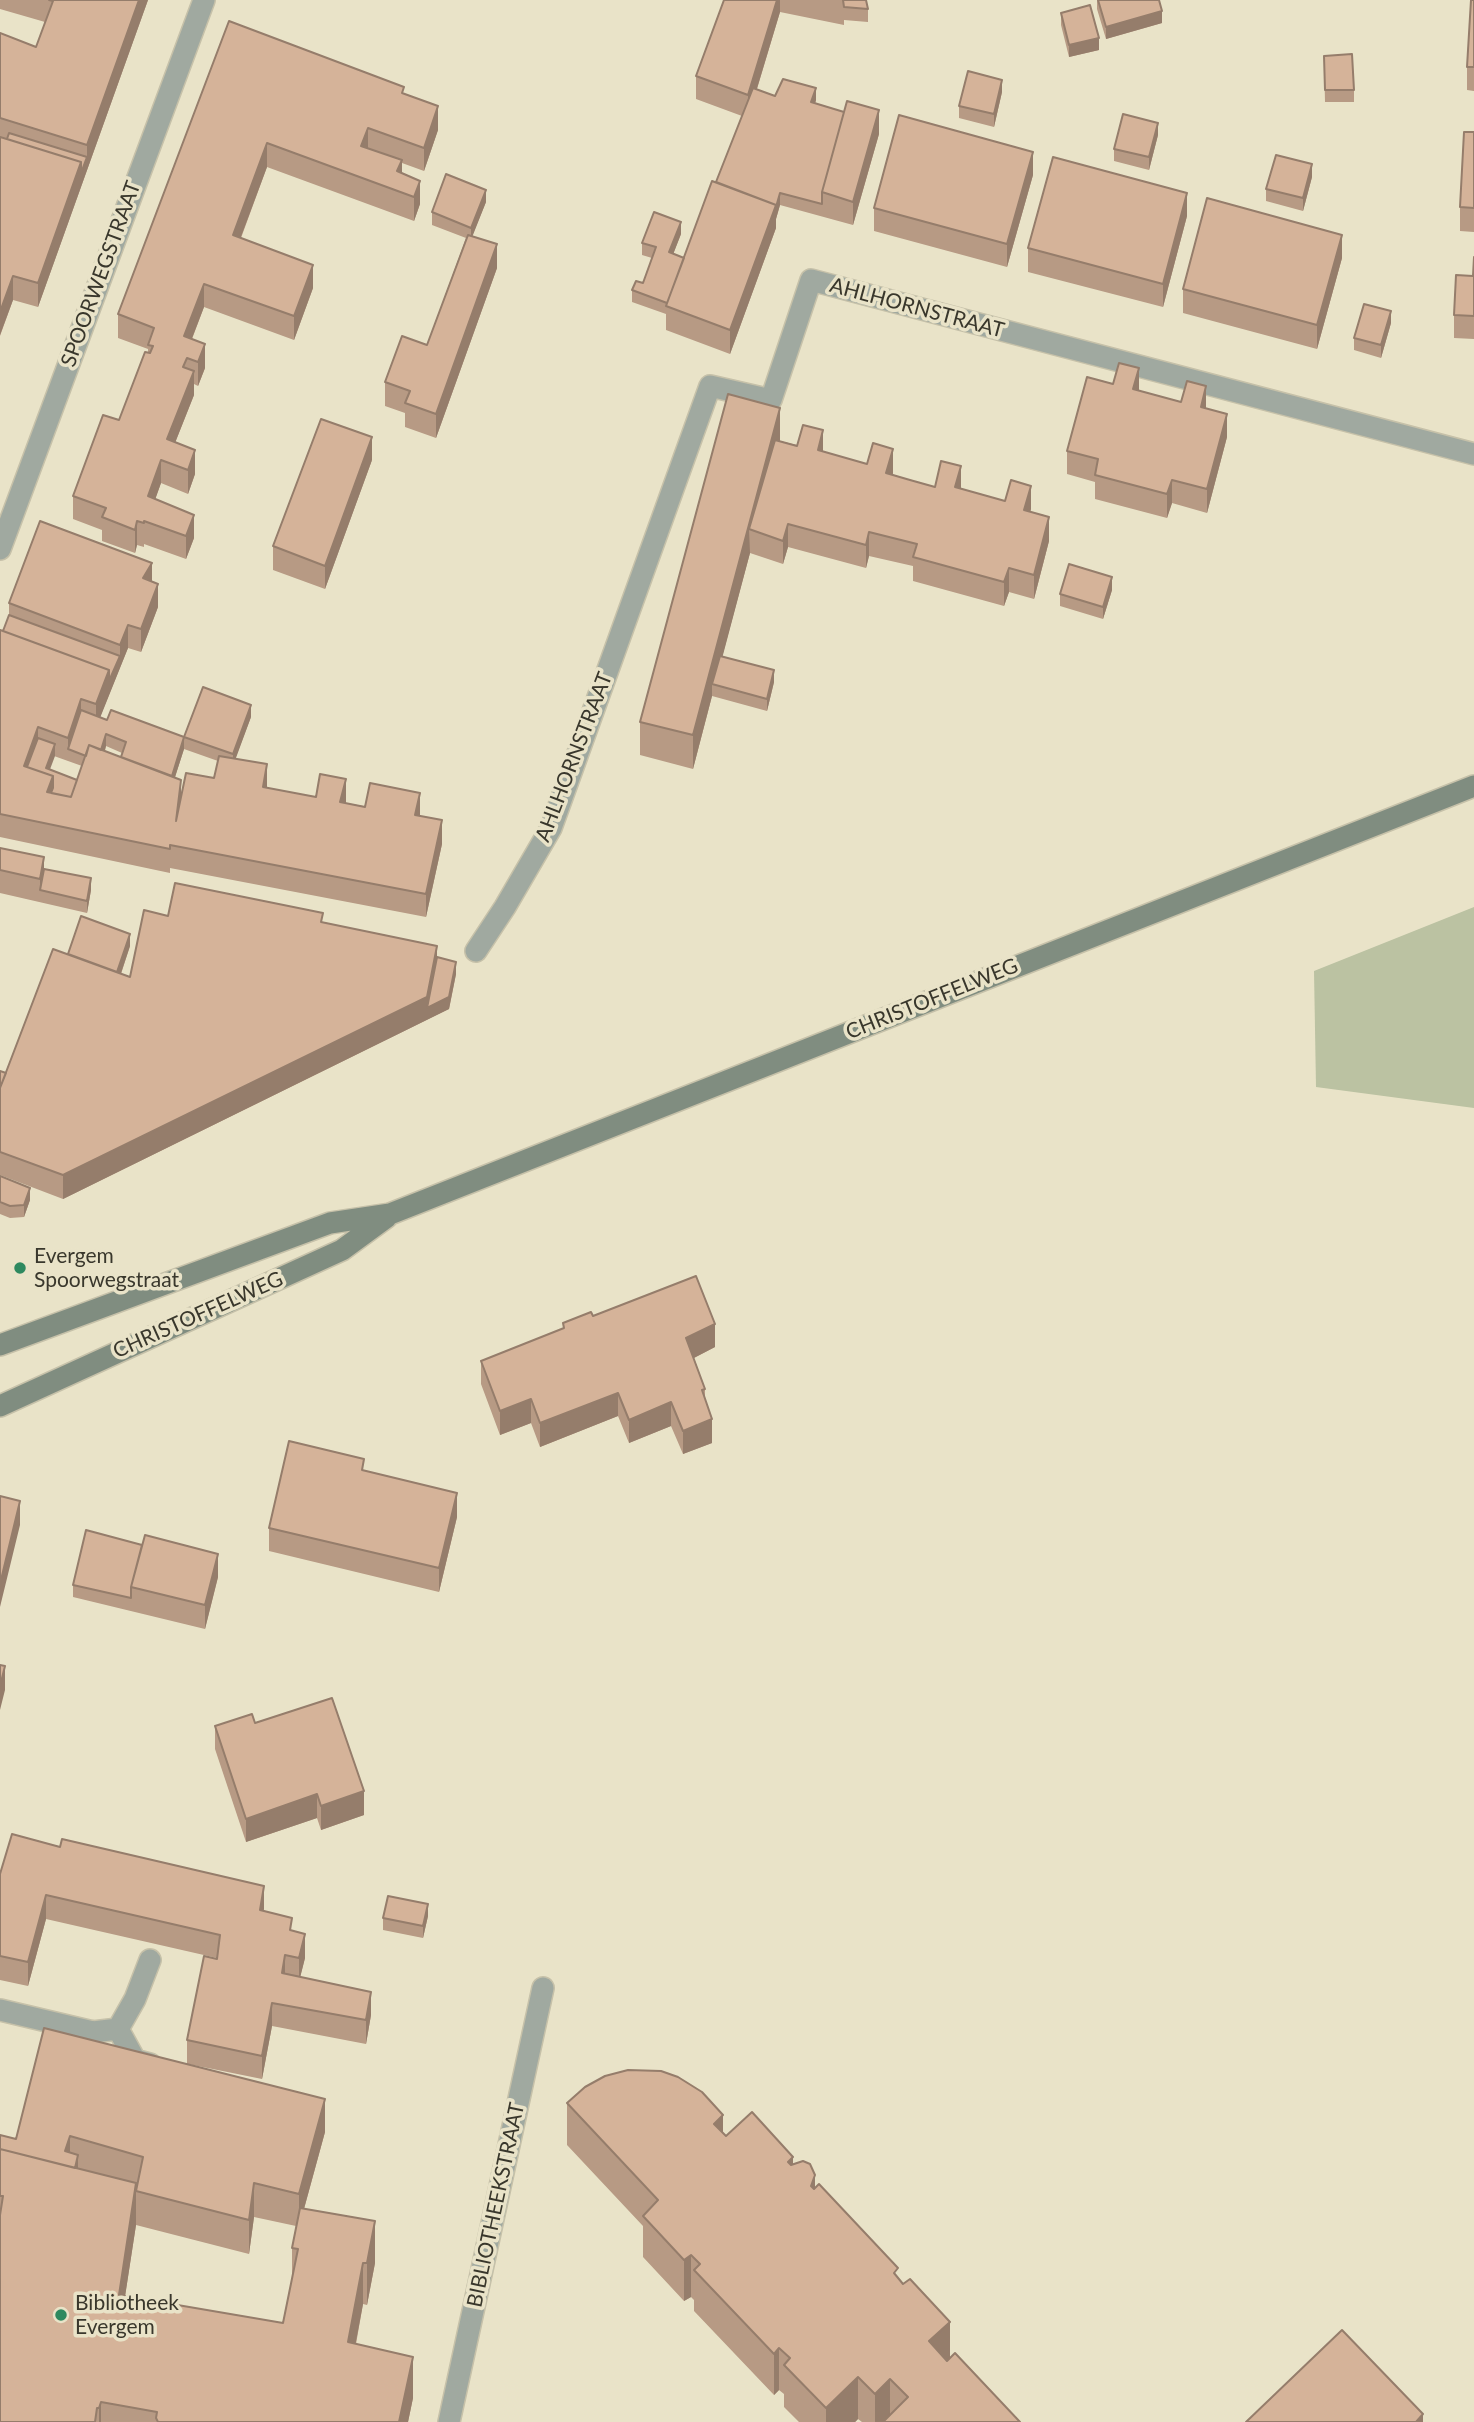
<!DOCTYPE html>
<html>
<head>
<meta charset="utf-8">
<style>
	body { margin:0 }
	canvas { display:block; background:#e9e3c8 }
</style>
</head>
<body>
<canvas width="1474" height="2422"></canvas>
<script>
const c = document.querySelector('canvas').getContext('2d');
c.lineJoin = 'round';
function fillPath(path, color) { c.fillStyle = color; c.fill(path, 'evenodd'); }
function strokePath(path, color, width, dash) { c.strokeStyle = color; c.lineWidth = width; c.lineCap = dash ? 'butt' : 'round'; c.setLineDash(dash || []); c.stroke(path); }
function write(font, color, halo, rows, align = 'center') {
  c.font = font + ' Lato,sans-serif'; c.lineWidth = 7; c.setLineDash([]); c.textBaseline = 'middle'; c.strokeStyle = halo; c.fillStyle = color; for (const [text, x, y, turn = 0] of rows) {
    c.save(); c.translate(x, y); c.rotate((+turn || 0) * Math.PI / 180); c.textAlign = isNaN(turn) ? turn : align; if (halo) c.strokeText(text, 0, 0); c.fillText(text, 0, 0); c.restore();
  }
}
fillPath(new Path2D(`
	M1474,907V1108L1316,1087L1314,971Z`), '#bbc2a2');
const lane = new Path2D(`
	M0,2010L93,2032L118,2029L135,1999L150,1960
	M118,2029L135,2060L150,2064`);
const street = new Path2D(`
	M0,549L204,0
	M476,951L505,907L551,828L710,386L771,400L811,280L1474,454
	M449,2422L543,1988`);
const secondary = new Path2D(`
	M0,1345L330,1223L390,1214L1474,786
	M0,1406L342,1250L387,1217`);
strokePath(lane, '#c6c1a9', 24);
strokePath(street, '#c6c1a9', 24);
strokePath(secondary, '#c6c1a9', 24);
strokePath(lane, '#a0a9a0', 21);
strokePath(street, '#a0a9a0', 21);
strokePath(secondary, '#808d80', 21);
fillPath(new Path2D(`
	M0,0H148L38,307L13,300L0,336V33L36,47L45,22L0,9Z
	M724,0H866L868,9V22L844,20V25L780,12L757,89L775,96L816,100L815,104L879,134L853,225L780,205L776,219V228L730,354L666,330V314L632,302V290L643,283L652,258L642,255V243L681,234L673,254L684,258L716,182L742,116L696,99V76Z
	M1097,0H1159L1162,23L1106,39L1097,9Z
	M1474,0V91L1467,90V67Z
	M1061,13L1099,50L1069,57L1061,25Z
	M229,21L404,94L438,130L424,171L402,163V173L420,204L414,221L267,167L241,238L313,288L294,340L204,307L192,339L205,368L198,386L194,384V395L175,443L195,474L188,494L161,483L155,499L194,538L186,559L144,544V547L137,545L135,553L102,541V530L73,519V496L119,420L148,353V349L118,338V314Z
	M1324,56L1354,90V102H1325Z
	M1002,92L994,127L959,118V106Z
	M1474,132V232L1460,231V207Z
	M1158,135L1149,170L1114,161V149Z
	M1033,175L1007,267L874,231V208Z
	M1312,177L1303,211L1266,201V189Z
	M486,202L472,236L497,268L436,438L405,427V413L385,406V382L427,345L466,238L432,225V212Z
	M1187,216L1163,307L1028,272V248Z
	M1474,257V339L1454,338V315L1473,276Z
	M1342,258L1317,349L1183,313V289Z
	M1391,323L1381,358L1354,350V338Z
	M1139,391L1206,409L1227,437L1207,513L1172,503L1167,518L1095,499V482L1067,474V451Z
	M780,441L823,451L893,473V475L935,487L961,489L1031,509L1030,512L1049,541L1034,599L1009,592L1004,606L913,581V566L869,556L866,568L788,547L783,564L750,553L722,657L774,682L767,711L712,696L693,769L640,755V722Z
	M372,460L325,589L273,570V546Z
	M152,581L158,607L141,652L128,648L100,717L107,720L184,737L251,717L235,759L267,788L346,803L420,816L442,844L426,917L170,868V873L0,837V630L3,631L9,615V603ZM106,746L122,753L121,757L105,751ZM184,749L218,761L214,778L181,796L175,777ZM54,756L82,766L77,780L49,770Z
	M1112,590L1103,619L1060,606V594Z
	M0,848L91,890L87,913L0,893Z
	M168,916L323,922L437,957L456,974L449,1009L63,1199L0,1175V1071L6,1073L68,954L130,946L121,974L130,977Z
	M0,1176L30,1200L24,1217L10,1218L0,1214Z
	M593,1316L715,1347L694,1358L705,1389V1401L712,1443L683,1454L671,1426L629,1443L618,1416L540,1447L531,1423L500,1435L481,1384V1361L563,1329V1323Z
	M364,1470L457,1517L439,1592L269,1551V1528Z
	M218,1577L205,1629L73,1597V1585Z
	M255,1723L364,1815L321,1830L317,1818L246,1842L215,1749V1726Z
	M0,1874L264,1911L292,1931L305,1958L300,1977L371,2015L366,2044L272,2026L262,2079L188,2064L325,2132L304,2209L375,2263L367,2305L363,2304L356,2344L413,2398L408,2422H0V2135L16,2139L187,2064V2040L217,1958L46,1919L28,1986L0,1980ZM136,2189V2225L249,2254L254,2217L296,2226L292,2248V2279L283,2323L125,2296L136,2225Z
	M428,1916L423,1938L383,1930V1918Z
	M567,2103L723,2133L726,2136L793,2164L898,2278L950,2358L1020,2422H862L858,2419L855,2422H799L784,2407V2394L779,2390L774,2395L694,2311V2300L691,2297L684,2301L643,2257V2226L567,2145Z`), '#b79a84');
fillPath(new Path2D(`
	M139,0H148L38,307V283L81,162L87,157V145Z
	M777,0H780V12L748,118V95Z
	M1162,11V23L1106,39V27Z
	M1099,38V50L1069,57V45Z
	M1002,80V92L994,127V114Z
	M816,88V100L811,115V102Z
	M438,106V130L424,171V148Z
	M879,110V134L853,225V202Z
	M1158,123V135L1149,170V157Z
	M368,128V151L361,146Z
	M267,143V167L233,258V235Z
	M1033,152V175L1007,267V244Z
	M402,160V183L397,171Z
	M1312,164V177L1303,211V198Z
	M420,181V204L414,221V197Z
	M486,190V202L471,240V228Z
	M780,193V205L776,219V228L730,354V330Z
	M1187,193V216L1163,307V284Z
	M681,222V234L669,265V252Z
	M1342,235V258L1317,349V325Z
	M497,244V268L436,438V414Z
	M313,265V288L294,340V316Z
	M13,276V300L0,335V312Z
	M204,284V307L184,359V336Z
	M1391,311V323L1381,358V345Z
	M205,344V368L198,386V362Z
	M1139,368V391L1133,389Z
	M194,371V395L167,463V439Z
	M1206,386V409L1201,407Z
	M780,408V442L749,529L750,553L715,685L712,684V696L693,769V735Z
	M1227,414V437L1207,513V489Z
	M823,430V454L818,450Z
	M372,437V460L325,589V566Z
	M893,449V473L886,496V473Z
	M195,450V474L188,494V470Z
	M161,460V483L148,520V496Z
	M961,466V490L955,487Z
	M1172,480V503L1167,518V494Z
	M1031,486V509L1024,534V510Z
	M194,515V538L186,559V536Z
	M1049,517V541L1034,599V575Z
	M137,521V545L135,553V530Z
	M788,524V547L783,564V541Z
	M869,532V556L866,568V545Z
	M152,563V586L143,578Z
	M1009,568V592L1004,606V582Z
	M1112,577V590L1103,619V607Z
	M158,584V607L141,652V629Z
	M128,625V648L96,728V704L109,670L120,656V645Z
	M774,670V682L767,711V699Z
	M81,699V722L68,749V761V738Z
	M251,705V717L233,766V754Z
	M38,727V750L24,777V766Z
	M106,734V746L98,772V760Z
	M184,737V749L168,799V786Z
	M55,744V756L46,780V768Z
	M267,764V788L263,787Z
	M53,776V800L47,792Z
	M346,779V803L340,826V802Z
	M181,780V803L176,821Z
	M420,793V816L415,815Z
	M442,820V844L426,917V894Z
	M44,857V881L40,890V902V879Z
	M91,878V890L87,913V901Z
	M130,934V946L114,994V982Z
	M437,946V970L456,962V974L449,1009L63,1199V1175Z
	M30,1188V1200L24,1217V1205Z
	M715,1324V1347L686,1362V1338Z
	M618,1393V1416L540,1447V1423Z
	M531,1399V1423L500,1435V1411Z
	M671,1402V1426L629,1443V1420Z
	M712,1419V1443L683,1454V1431Z
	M457,1493V1517L439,1592V1568Z
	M20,1501V1525L0,1607V1584Z
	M218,1554V1577L205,1629V1605Z
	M5,1666V1690L0,1710V1686Z
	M364,1791V1815L321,1830V1806Z
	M317,1794V1818L246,1842V1819Z
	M264,1886V1909L260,1933V1910Z
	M46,1895V1919L28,1986V1962Z
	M428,1904V1916L423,1938V1926Z
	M305,1934V1958L299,1982V1958Z
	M285,1955V1979L282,1973Z
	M371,1992V2015L366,2044V2020Z
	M272,2003V2026L262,2079V2056Z
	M325,2099V2132L299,2227V2194Z
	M723,2115V2157L714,2124Z
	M70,2136V2170L65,2151Z
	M78,2155V2188L73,2175Z
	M793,2157V2199L788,2162Z
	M815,2175V2216L811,2186Z
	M136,2183V2225L119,2336V2295Z
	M254,2183V2217L249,2254V2220Z
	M375,2221V2263L367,2305V2263Z
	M691,2255V2297L684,2301V2260Z
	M363,2263V2304L348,2384V2342Z
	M950,2322V2363L929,2341Z
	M779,2348V2390L774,2395V2354Z
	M413,2357V2398L408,2422H399Z
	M858,2377V2419L855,2422H826V2408Z
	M890,2379V2421L889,2422H875V2394Z
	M101,2402V2422H99V2408Z
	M1423,2414V2422H1416Z`), '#957d6b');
const building = new Path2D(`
	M49,0H139L87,145L0,118V33L36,47L53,1Z
	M724,0H777L748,95L696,76Z
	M843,0H866L868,9L844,7Z
	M1098,0H1159L1162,11L1106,27Z
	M1471,0H1474V67H1467Z
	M1090,5L1099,38L1069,45L1061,13Z
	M229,21L404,87L402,93L438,106L424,148L368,128L361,146L402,160L397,171L420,181L414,197L267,143L233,235L313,265L294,316L204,284L184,336L205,344L198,362L187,358L183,367L194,371L167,439L195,450L188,470L161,460L148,496L194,515L186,536L144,521V523L137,521L135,530L102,517L106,508L73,496L103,415L119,420L145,352L150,353L153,346L148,345L154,328L118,314Z
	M1352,54L1354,90H1325L1324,56Z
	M968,71L1002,80L994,114L959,106Z
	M783,79L816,88L811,102L844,112L822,192V204L780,193L776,207V205L716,182L753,88L775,96Z
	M847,101L879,110L853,202L822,192Z
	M1123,114L1158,123L1149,157L1114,149Z
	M899,115L1033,152L1007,244L874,208Z
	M1464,132H1474V208L1460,207Z
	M9,133L87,157L81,173V162L7,139Z
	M0,137L81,162L38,283L13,276L0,312Z
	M1276,155L1312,164L1303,198L1266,189Z
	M1053,157L1187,193L1163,284L1028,248Z
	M446,174L486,190L471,228L432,212Z
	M712,181L776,205L730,330L666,306Z
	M1207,198L1342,235L1317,325L1183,289Z
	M654,212L681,222L669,252L684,258L667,303L632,290L636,281L643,283L656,247L642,243Z
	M468,235L497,244L436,414L405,403L410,391L385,382L402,336L427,345Z
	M1474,257V316L1454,315L1456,275L1473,276Z
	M1364,304L1391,311L1381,345L1354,338Z
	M1119,363L1139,368L1133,389L1181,402L1187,381L1206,386L1201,407L1227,414L1207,489L1172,480L1167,494L1095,475L1098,459L1067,451L1087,377L1113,384Z
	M728,394L780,408L693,735L640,722Z
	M321,419L372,437L325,566L273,546Z
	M803,425L823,430L818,450L867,464L873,443L893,449L886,473L910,480L935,487L941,461L961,466L955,487L1005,501L1011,480L1031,486L1024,510L1049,517L1034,575L1009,568L1004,582L913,557L917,544L869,532L866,545L788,524L783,541L749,529L775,440L797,446Z
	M40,521L152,563L143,578L158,584L141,629L128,625L120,645L9,603Z
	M1069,564L1112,577L1103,607L1060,594Z
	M9,615L120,656L109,681V670L3,631Z
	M0,630L109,670L96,704L81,699L68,738L38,727L24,766L53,776L47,792L71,797L89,745L181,780L176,821L186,773L214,778L219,756L267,764L263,787L316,797L320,774L346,779L340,802L365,807L370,783L420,793L415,815L442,820L426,894L170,845V849L0,814Z
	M720,656L774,670L767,699L712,684Z
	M203,687L251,705L233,754L184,737Z
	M81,710L107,720L111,710L184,737L172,776L121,757L126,742L106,734L101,750L89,745L86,756L68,749Z
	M38,738L55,744L46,768L77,780L71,797L51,793L53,788V776L27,767Z
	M0,848L44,857L40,879L0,870Z
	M44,869L91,878L87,901L40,890Z
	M175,883L323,913L321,922L437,946L427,997L63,1175L0,1152V1088L53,949L130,977L144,910L168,916Z
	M81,916L130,934L117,972L68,954Z
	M437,957L456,962L449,997L427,1008Z
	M0,1071L6,1073L0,1088Z
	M0,1176L30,1188L24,1205L10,1206L0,1202Z
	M696,1276L715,1324L686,1338L705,1389L702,1390L712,1419L683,1431L671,1402L629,1420L618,1393L540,1423L531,1399L500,1411L481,1361L564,1328L563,1323L591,1312L593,1316Z
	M289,1441L364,1459L362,1470L457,1493L439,1568L269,1528Z
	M0,1496L20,1501L0,1584Z
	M86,1530L142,1545L131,1587V1598L73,1585Z
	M145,1535L218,1554L205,1605L131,1587Z
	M0,1665L5,1666L0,1686Z
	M332,1698L364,1791L321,1806L317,1794L246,1819L215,1726L252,1714L255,1723Z
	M12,1834L60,1847L62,1839L264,1886L260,1910L292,1918L290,1930L305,1934L299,1958L285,1955L282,1973L371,1992L366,2020L272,2003L262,2056L187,2040L204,1956L217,1959L220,1935L46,1895L28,1962L0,1956V1874Z
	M388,1896L428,1904L423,1926L383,1918Z
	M44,2028L325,2099L299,2194L254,2183L249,2220L136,2191L143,2157L70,2136L65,2151L78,2155L75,2168L0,2149V2135L16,2139Z
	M628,2070L661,2071L678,2077L702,2092L723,2115L714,2124L726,2136L752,2112L793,2157L788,2162L791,2165L803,2161L810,2164L815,2175L811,2186L814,2189L819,2184L898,2268L894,2273L903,2284L910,2279L950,2322L929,2341L947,2361L955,2353L1020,2422H883L908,2397L890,2379L875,2394L858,2377L826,2408L784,2365L790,2358L779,2348L774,2354L694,2270L700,2264L691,2255L684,2260L643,2216L658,2200L567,2103L585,2087L605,2076Z
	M0,2149L136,2183L119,2295L283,2323L298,2249L292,2248L300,2208L375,2221L367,2263H363L348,2342L413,2357L399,2422H158L156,2418L157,2412L101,2402L99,2408H97L95,2422H0V2215L3,2196H0Z
	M1342,2330L1423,2414L1416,2422H1246Z`);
fillPath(building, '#d5b399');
strokePath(building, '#957d6b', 2);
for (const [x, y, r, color] of [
	[20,1268,7,"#2e895f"],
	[61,2315,7,"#2e895f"]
]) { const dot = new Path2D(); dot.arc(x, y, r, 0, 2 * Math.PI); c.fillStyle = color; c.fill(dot); strokePath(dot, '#e9e3c8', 2.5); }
write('21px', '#39372c', '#e9e3c8', [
	["SPOORWEGSTRAAT",101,274,-70],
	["AHLHORNSTRAAT",917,308,15],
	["AHLHORNSTRAAT",574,757,-69],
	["CHRISTOFFELWEG",932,999,-22],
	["CHRISTOFFELWEG",198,1315,-24],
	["BIBLIOTHEEKSTRAAT",496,2205,-78]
]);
write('21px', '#39372c', '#e9e3c8', [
	["Evergem",34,1256],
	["Spoorwegstraat",34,1280],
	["Bibliotheek",75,2303],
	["Evergem",75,2327]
], 'left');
</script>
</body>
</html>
